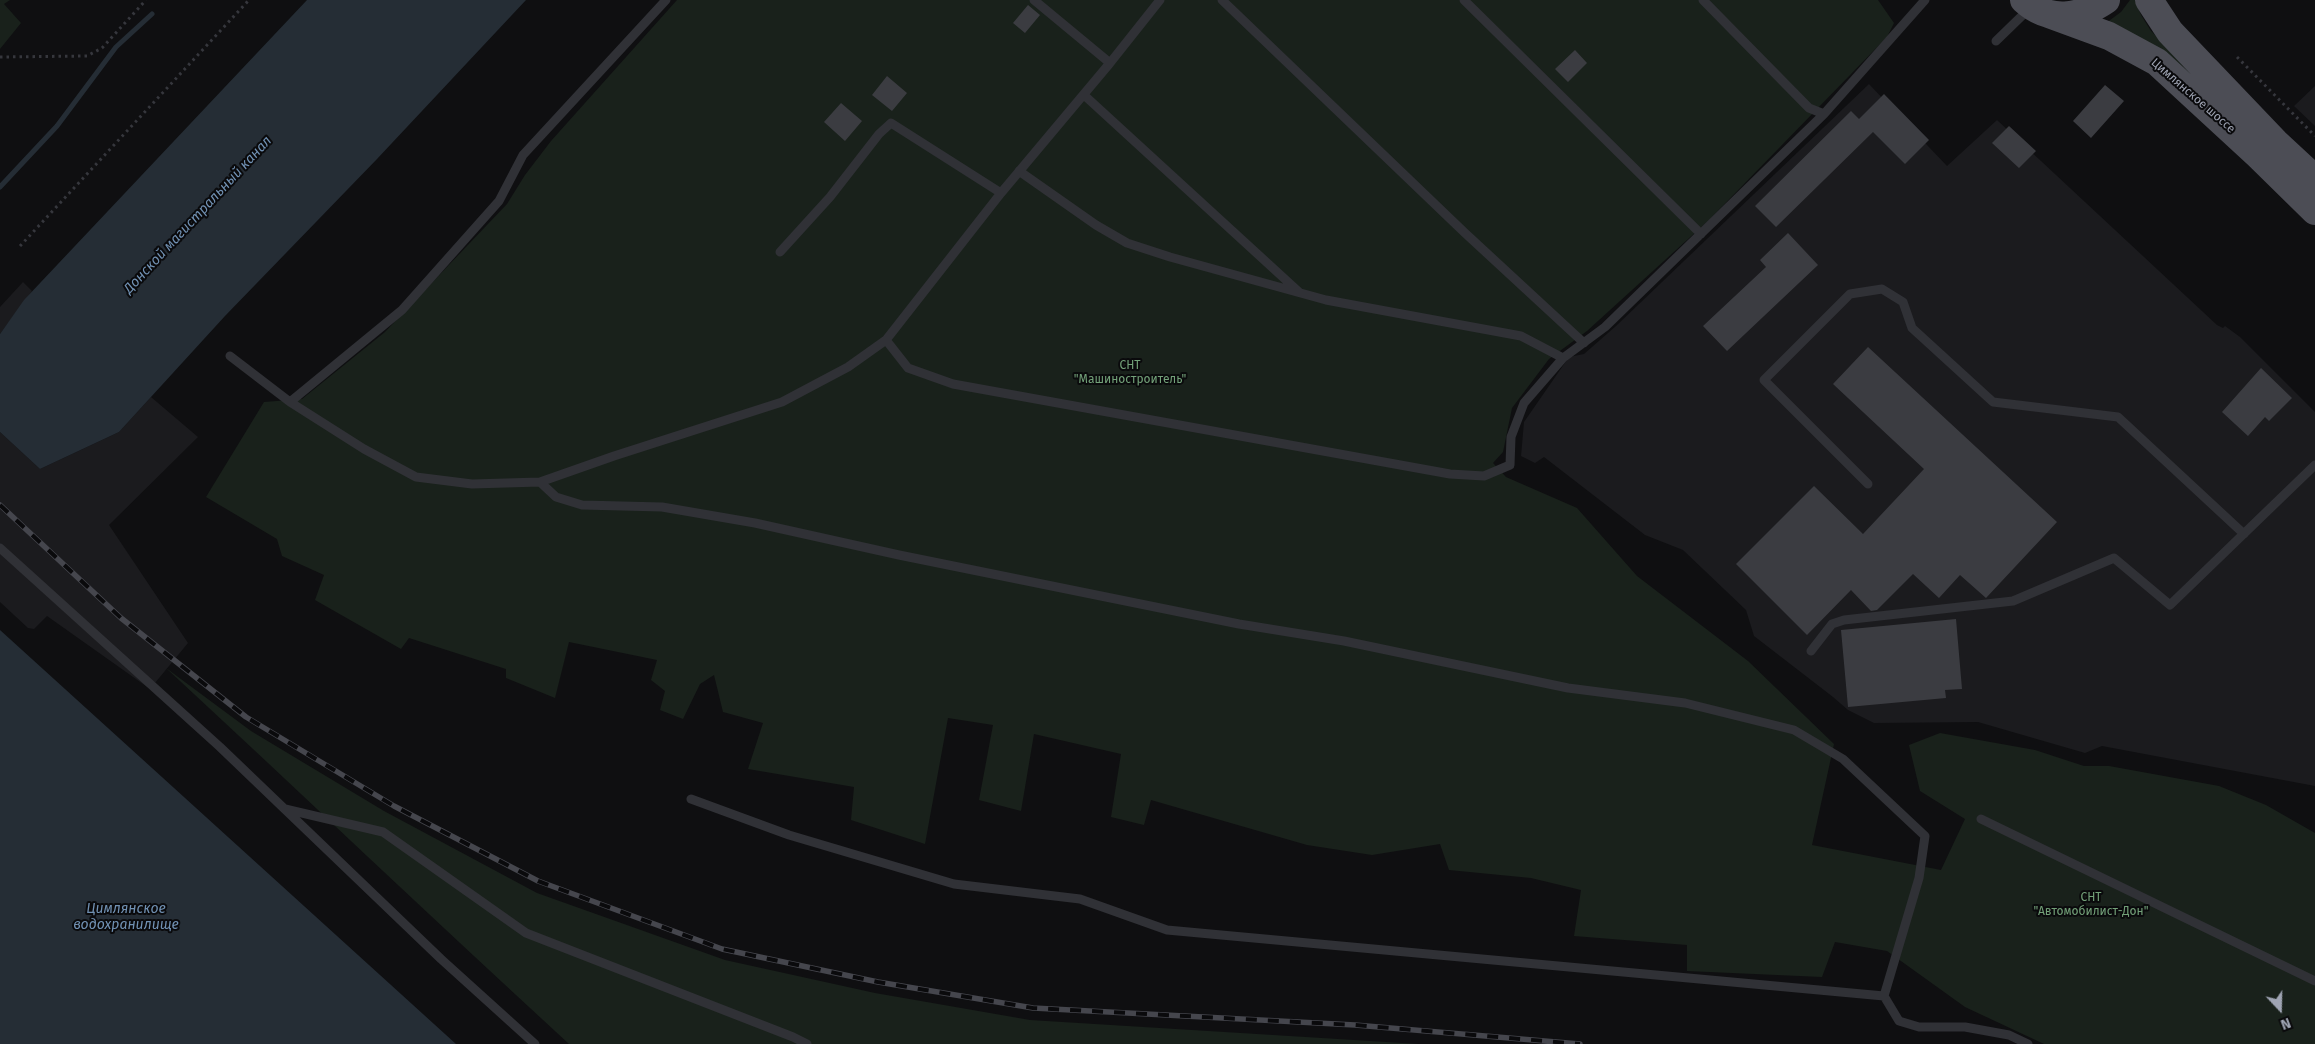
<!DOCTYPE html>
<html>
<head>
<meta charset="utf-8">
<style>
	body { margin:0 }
	#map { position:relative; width:2315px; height:1044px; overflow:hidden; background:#0f0f11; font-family:"Fira Sans",sans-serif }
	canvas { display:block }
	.north { position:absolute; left:2255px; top:984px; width:50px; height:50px; -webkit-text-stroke:4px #0a0a0c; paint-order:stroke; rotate:159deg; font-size:14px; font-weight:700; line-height:20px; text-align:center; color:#9fa4b3 }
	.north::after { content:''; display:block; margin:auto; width:18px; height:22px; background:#9fa4b3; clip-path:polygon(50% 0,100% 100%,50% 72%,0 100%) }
</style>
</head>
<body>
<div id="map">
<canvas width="2315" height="1044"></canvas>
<div class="north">N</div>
</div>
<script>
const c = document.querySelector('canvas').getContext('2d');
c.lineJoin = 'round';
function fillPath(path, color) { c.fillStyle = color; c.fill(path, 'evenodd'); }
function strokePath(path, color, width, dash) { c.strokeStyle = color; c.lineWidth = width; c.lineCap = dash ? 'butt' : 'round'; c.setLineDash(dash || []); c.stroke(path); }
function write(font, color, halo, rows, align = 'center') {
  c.font = font + ' "Fira Sans",sans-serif'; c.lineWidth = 4; c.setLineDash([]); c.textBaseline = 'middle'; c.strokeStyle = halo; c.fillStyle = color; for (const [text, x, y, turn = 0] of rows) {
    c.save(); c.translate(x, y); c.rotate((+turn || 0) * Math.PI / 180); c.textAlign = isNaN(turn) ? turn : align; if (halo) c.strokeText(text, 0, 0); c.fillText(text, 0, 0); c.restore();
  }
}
fillPath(new Path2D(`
	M1869,84L1947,166L1997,120L2217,325L2223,328L2225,326L2240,337L2315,412V786L2102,746L2085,753L1978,722L1874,723L1848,710L1833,697L1754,636L1746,610L1683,550L1645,535L1544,457L1535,463L1521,456L1524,422L1569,357L1584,354L1616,326Z
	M2315,86V126L2294,106Z
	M23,282L32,291L0,334V307Z
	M151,397L198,437L109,525L188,643L150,689L47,616L34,629L28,628L0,602V432L40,469L119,432Z`), '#1b1b1e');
fillPath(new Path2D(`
	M0,0H10L4,4L21,23L0,49Z
	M677,0H1878L1894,23L1887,37L1709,220L1587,331L1549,359L1512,408L1503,452L1493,463L1506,477L1577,508L1637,576L1748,661L1834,744L1812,845L1941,870L1965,819L1920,791L1909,745L1940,733L2035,750L2084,766H2109L2219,786L2266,805L2315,833V1044H2044L1965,1007L1887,951L1835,942L1822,977L1687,971V945L1574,936L1581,890L1531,878L1449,870L1440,844L1372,855L1307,845L1151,800L1144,825L1111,817L1121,754L1034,734L1021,811L979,800L993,725L948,718L925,844L851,820L854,787L748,769L763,723L723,712L714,675L700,684L683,719L660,710L665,691L651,680L657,660L569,642L555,698L506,678V669L409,638L401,649L315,600L324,575L282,556L277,539L206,497L264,402L302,399L385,332L507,204L525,175L551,141Z
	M2130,0H2135L2141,15L2151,31L2315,193L2106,23L2121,12Z
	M166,668L251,731L384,811L537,893L725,960L875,993L1030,1020L1419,1044H569C434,920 301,793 166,668Z`), '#19211b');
fillPath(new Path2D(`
	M307,0H526L377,159L225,316L119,432L40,469L0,432V334L24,300Z
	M0,630L456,1044H0Z`), '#252d35');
strokePath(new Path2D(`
	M0,187L57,126L116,47L152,14`), '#252d35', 5);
fillPath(new Path2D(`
	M1028,5L1040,15L1025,33L1013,23Z
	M1575,50L1587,63L1568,82L1555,69Z
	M887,76L907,93L892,111L872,95Z
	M2105,85L2124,101L2091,138L2073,121Z
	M1884,94L1929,140L1905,164L1873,132L1776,227L1755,206L1851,111L1859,119Z
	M841,103L862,121L845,141L824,122Z
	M2009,126L2036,151L2019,168L1992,143Z
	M1788,233L1818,265L1727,351L1703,326L1766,267L1760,260Z
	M1868,347L2057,522L1986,598L1960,575L1939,598L1913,574L1877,610L1871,611L1851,590L1807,635L1736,564L1814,486L1863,534L1924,469L1833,384Z
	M2261,368L2292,398L2269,421L2265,417L2248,436L2222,412Z
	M1956,619L1962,689L1945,690L1946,698L1848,707L1841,630Z`), '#3b3c41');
strokePath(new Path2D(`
	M0,57L87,56L102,48L146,0
	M2237,57L2315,136
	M20,246L249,0`), '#36373d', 3, [2.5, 4]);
strokePath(new Path2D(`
	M1034,0L1110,63
	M1222,0L1465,233L1584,343
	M1464,0L1701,234
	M1703,0L1809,108L1824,114
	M1996,41L2030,8
	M1084,95L1299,292
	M1019,171L1096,225L1127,243L1170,257L1326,300L1521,336L1563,358
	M780,252L830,197L879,134L891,123L1001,193
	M886,340L1001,193L1110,63L1160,0
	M230,356L290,402L364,449L416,477L472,484L540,482L556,497L582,505L662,507L755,523L899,555L1239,624L1344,641L1568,688L1685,703L1794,730L1843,759L1925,836L1919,878L1884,996L1899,1021L1919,1027H1965L2009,1035L2028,1044
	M290,402L402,310L499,201L523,155L666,0
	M540,482L614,456L782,402L848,367L886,340L908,368L953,384L1450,474L1484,476L1510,465L1511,437L1524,403L1563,358L1605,327L1824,114L1925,0
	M1868,484L1764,380L1850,294L1882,289L1903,302L1912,328L1993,402L2118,417L2244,534
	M0,548L220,747L441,959L535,1044
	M1811,651L1832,624L1844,620L2013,601L2114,558L2170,605L2315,465
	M691,799L789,835L954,884L1080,899L1167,930L1884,996
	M285,809L383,832L526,933L793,1037L807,1044
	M1981,819L2315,981`), '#303136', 9);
strokePath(new Path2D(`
	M2024,0C2049,23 2080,18 2106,0
	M2149,0L2170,32L2275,142L2315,179
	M2049,14L2109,36L2157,62L2259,156L2315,211`), '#4c4d55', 28);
const rail = new Path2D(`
	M0,505L121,618L246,717L394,806L538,881L722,949L878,982L1033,1008L1355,1025L1580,1044`);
strokePath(rail, '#45464d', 5.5);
strokePath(rail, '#0a0a0c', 4, [11]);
write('12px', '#9fa4b3', '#0a0a0c', [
	["Цимлянское шоссе",2193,96,41]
]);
write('12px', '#73a179', '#0a0a0c', [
	["СНТ",1130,366],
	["\"Машиностроитель\"",1130,380],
	["СНТ",2091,898],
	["\"Автомобилист-Дон\"",2091,912]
]);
write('italic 14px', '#7191b3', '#0a0a0c', [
	["Донской магистральный канал",198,215,-47],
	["Цимлянское",126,909],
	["водохранилище",126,925]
]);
</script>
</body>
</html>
